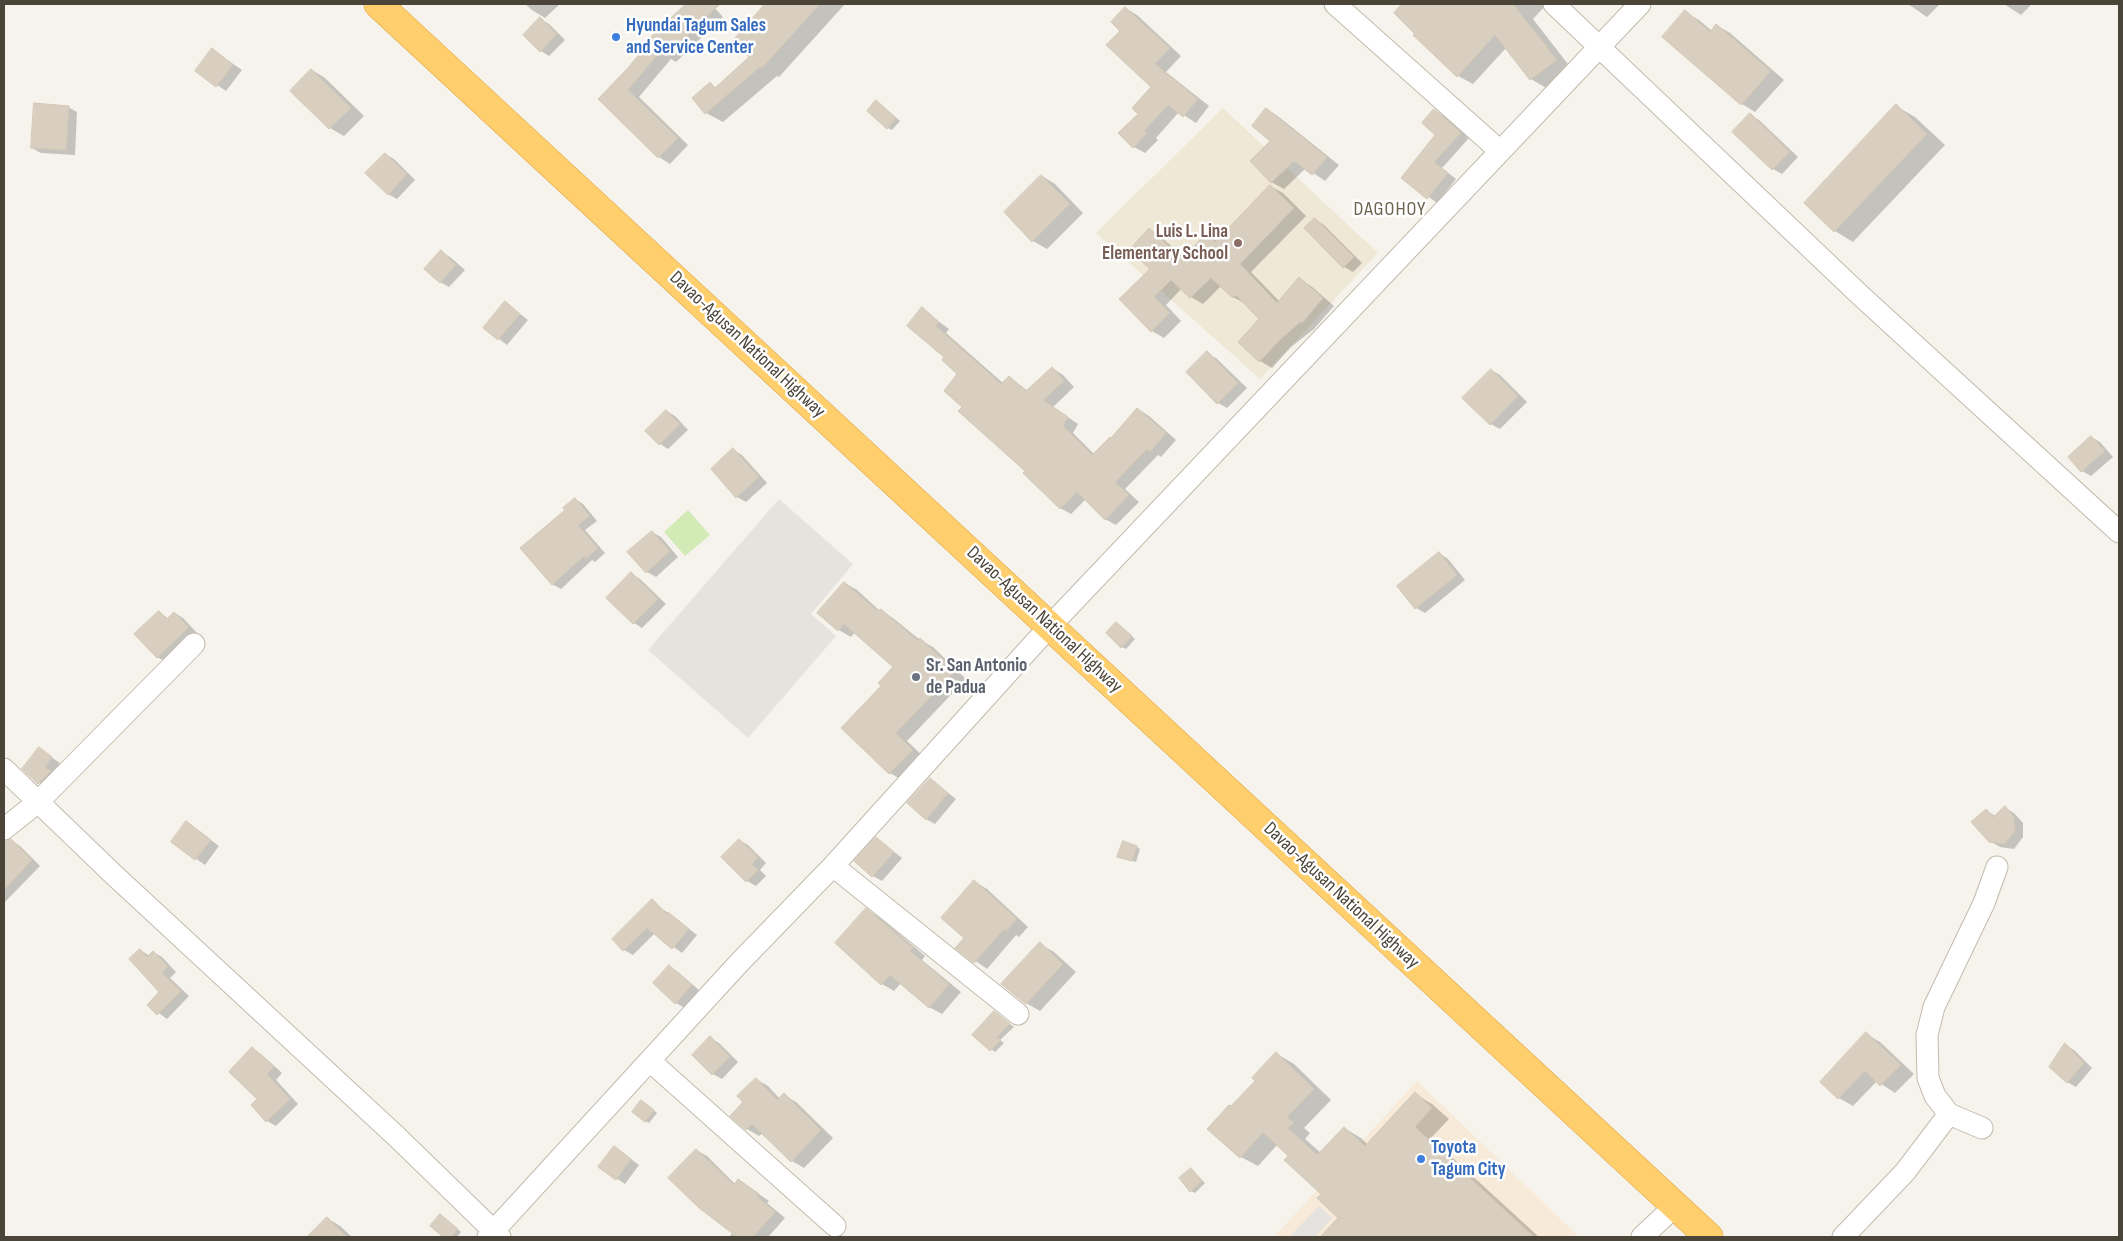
<!DOCTYPE html>
<html>
<head>
<meta charset="utf-8">
<style>
	body { margin:0 }
	#map { position:relative; width:2123px; height:1241px; overflow:hidden; background:#f6f3ec; font-family:"Sofia Sans Condensed",sans-serif }
	canvas { display:block }
	.frame { position:absolute; inset:0; border:5px solid #4b4439; pointer-events:none }
</style>
</head>
<body>
<div id="map">
<canvas width="2123" height="1241"></canvas>
<div class="frame"></div>
</div>
<script>
const c = document.querySelector('canvas').getContext('2d');
c.lineJoin = 'round';
function fillPath(path, color) { c.fillStyle = color; c.fill(path, 'evenodd'); }
function strokePath(path, color, width, dash) { c.strokeStyle = color; c.lineWidth = width; c.lineCap = dash ? 'butt' : 'round'; c.setLineDash(dash || []); c.stroke(path); }
function write(font, color, halo, rows, align = 'center') {
  c.font = font + ' "Sofia Sans Condensed",sans-serif'; c.lineWidth = 5; c.setLineDash([]); c.textBaseline = 'middle'; c.strokeStyle = halo; c.fillStyle = color; for (const [text, x, y, turn = 0] of rows) {
    c.save(); c.translate(x, y); c.rotate((+turn || 0) * Math.PI / 180); c.textAlign = isNaN(turn) ? turn : align; if (halo) c.strokeText(text, 0, 0); c.fillText(text, 0, 0); c.restore();
  }
}
fillPath(new Path2D(`
	M1417,1081L1579,1237H1274Z`), '#f7ead8');
fillPath(new Path2D(`
	M779,499L853,564L811,614L836,636L748,738L648,650Z`), '#e6e2dd');
fillPath(new Path2D(`
	M1223,108L1378,253L1260,379L1096,233Z`), '#efe8d6');
fillPath(new Path2D(`
	M688,510L710,535L685,556L664,532Z`), '#d2eab5');
fillPath(new Path2D(`
	M1319,1206L1332,1218L1315,1237H1289Z`), '#e5e3e0');
fillPath(new Path2D(`
	M525,4H560L545,18L532,10Z
	M688,4H711L723,17L676,62L671,59L639,97L688,145L670,164L659,157L599,99L629,69L652,41L650,40Z
	M767,4H845L779,77L777,76L723,122L706,113L710,84L717,88L751,57L734,42Z
	M1400,4H1547L1533,19L1571,68L1546,88L1531,79L1506,48L1473,84L1458,76L1417,34Z
	M1908,4H1940L1927,17Z
	M2004,4H2032L2021,15Z
	M1125,8L1137,15L1181,56L1166,72L1209,106L1196,123L1179,112L1156,138L1158,140L1145,153L1134,147L1140,114L1153,87Z
	M1685,12L1699,20L1712,31L1716,25L1730,33L1784,80L1755,112L1742,104L1664,37Z
	M540,19L549,24L565,40L549,56L541,51Z
	M213,50L242,70L226,91L197,71Z
	M312,70L325,78L364,116L344,136L330,128L292,91Z
	M880,104L900,121L892,130L888,128Z
	M1896,106L1915,117L1945,145L1853,242L1835,231L1805,203Z
	M68,107L77,112L75,155L41,153L32,148Z
	M1267,109L1279,117L1339,165L1325,181L1306,168L1284,189L1271,182L1272,141Z
	M1435,111L1444,116L1469,138L1442,168L1456,179L1437,203L1402,177L1436,135Z
	M1750,115L1759,120L1798,157L1782,174L1773,169L1734,132Z
	M385,154L394,159L415,180L397,199L388,194Z
	M1042,176L1055,184L1083,213L1047,249L1033,241L1005,213Z
	M1270,186L1283,193L1306,216L1251,272L1280,302L1299,279L1311,286L1334,306L1314,329L1291,347L1272,368L1260,361L1239,342L1260,319L1246,304L1233,297L1221,286L1203,304L1191,297L1182,288L1166,305L1181,321L1164,338L1152,331L1149,230L1161,237L1185,258L1206,235L1217,241Z
	M1315,219L1324,225L1362,263L1353,272L1344,267Z
	M441,252L450,257L465,270L449,287L440,282Z
	M506,303L528,320L507,345L485,328Z
	M922,309L949,329L946,333L1003,383L1009,377L1028,391L1052,368L1063,375L1074,387L1053,407L1078,424L1073,433L1094,454L1112,439L1138,409L1149,416L1176,440L1161,457L1158,455L1125,489L1139,502L1116,525L1105,519L1086,499L1071,514L1060,508L964,406L959,374L946,357Z
	M1207,353L1216,358L1247,388L1227,408L1218,403Z
	M1491,370L1500,375L1527,402L1500,429L1491,424L1464,398Z
	M666,411L675,416L688,430L668,449L660,444Z
	M2091,437L2100,442L2113,457L2091,476L2082,471Z
	M733,450L742,455L767,483L746,502L737,497Z
	M575,499L583,504L597,521L585,530L605,553L595,562L592,560L561,589L552,584Z
	M652,532L661,537L678,557L656,577L647,572L629,553Z
	M1439,553L1448,559L1465,580L1425,613L1416,608Z
	M632,574L640,579L666,604L642,628L634,623Z
	M845,583L857,590L880,611L893,618L920,640L933,647L966,679L907,741L924,757L902,780L890,773L883,686L895,667L855,632L851,637L839,630L819,613Z
	M159,612L169,619L175,613L183,618L197,633L166,662L157,657Z
	M1117,623L1135,639L1126,649L1122,647Z
	M39,749L60,763L53,773L48,788L39,783Z
	M930,779L956,799L935,824L926,819Z
	M2005,808L2014,813L2023,823V837L2014,849L2000,847L1990,841L1986,810L1995,816Z
	M187,823L219,846L205,865L173,842Z
	M876,838L902,858L882,881L873,876Z
	M11,840L20,846L40,866L4,903V845Z
	M739,840L748,845L766,863L760,870L766,876L756,886L747,881L723,857Z
	M1137,847L1140,849L1136,862L1121,857Z
	M975,882L987,889L1028,927L1019,937L1016,935L987,969L957,948L966,938Z
	M652,901L697,935L682,953L655,933L633,955L624,950Z
	M866,910L879,917L925,956L922,960L961,992L942,1014L929,1007L901,983L894,991L882,984Z
	M1040,944L1054,952L1076,972L1040,1011L1026,1003Z
	M140,950L150,956L153,952L162,957L176,972L170,978L189,996L167,1019L148,1005L161,992Z
	M669,967L678,972L700,991L685,1008L676,1003Z
	M998,1015L1014,1027L1000,1040L1004,1043L995,1052L974,1035Z
	M1866,1034L1880,1042L1914,1074L1895,1093L1877,1081L1853,1106L1839,1098L1822,1082Z
	M710,1038L719,1043L738,1062L722,1079L713,1074Z
	M2065,1045L2074,1050L2092,1068L2076,1087L2067,1082Z
	M252,1049L261,1054L282,1073L276,1080L298,1104L276,1126L267,1121L259,1099Z
	M1277,1054L1294,1064L1331,1100L1304,1128L1310,1133L1305,1139L1321,1153L1344,1128L1361,1138L1368,1145L1415,1094L1432,1104L1449,1119L1431,1138L1539,1237H1322L1340,1218L1322,1194L1290,1156L1278,1144L1258,1166L1241,1157L1231,1108L1257,1081Z
	M756,1079L768,1086L780,1099L784,1095L796,1102L833,1138L804,1168L792,1161L763,1133L759,1136L747,1129L732,1116L744,1102Z
	M646,1104L657,1113L649,1123L645,1121Z
	M696,1150L707,1156L736,1185L739,1180L769,1201L767,1203L785,1218L768,1237L730,1236L733,1232Z
	M623,1153L639,1165L625,1184L600,1167Z
	M1191,1169L1205,1183L1195,1193L1191,1191Z
	M327,1218L340,1226L352,1237H308Z
	M444,1218L461,1232L457,1237H445L432,1226Z`), '#0003');
const building = new Path2D(`
	M686,4H720L664,57L660,52L628,90L678,138L658,158L598,99L628,68L650,41L648,40Z
	M765,4H820L762,68L760,67L705,114L692,98L710,82L715,88L749,57L732,42Z
	M1402,4H1513L1557,60L1530,80L1495,35L1457,77L1413,35L1415,34L1394,13Z
	M1125,7L1170,48L1155,64L1198,99L1183,117L1168,105L1145,130L1147,133L1133,148L1118,133L1138,114L1132,108L1151,87L1106,45L1120,31L1111,22Z
	M1685,10L1710,32L1716,24L1771,71L1741,105L1662,37Z
	M540,17L557,34L540,52L523,35Z
	M212,48L233,65L216,87L195,71Z
	M311,69L351,108L329,129L290,91Z
	M876,100L896,118L887,129L867,111Z
	M34,103L69,106L66,150L31,148Z
	M1896,104L1927,134L1834,232L1804,203Z
	M1266,108L1327,157L1312,175L1294,161L1271,183L1250,161L1270,141L1252,126Z
	M1434,109L1461,133L1434,162L1448,173L1427,199L1401,178L1435,135L1422,123Z
	M1750,113L1790,152L1772,170L1732,132Z
	M385,153L407,174L388,195L365,173Z
	M1041,175L1070,204L1032,242L1004,212Z
	M1270,185L1294,208L1240,264L1277,303L1299,277L1323,298L1302,323L1300,322L1279,341L1259,362L1238,342L1259,319L1236,295L1233,298L1211,278L1190,298L1171,280L1154,297L1170,313L1151,332L1119,299L1150,269L1129,250L1149,228L1183,259L1206,233L1215,242Z
	M1315,218L1354,257L1343,268L1304,228Z
	M441,250L456,265L440,283L424,269Z
	M505,301L520,314L498,340L483,328Z
	M922,307L939,322L936,326L1001,384L1009,376L1026,391L1052,367L1064,381L1043,400L1068,417L1063,426L1092,455L1110,437L1111,438L1137,408L1166,433L1150,452L1147,449L1115,482L1129,495L1105,520L1077,492L1060,509L1023,473L1025,471L958,411L962,407L944,391L957,374L942,360L944,357L907,326Z
	M1207,351L1238,383L1217,404L1186,372Z
	M1491,369L1518,396L1490,425L1462,398Z
	M666,410L680,424L659,445L645,431Z
	M2091,436L2105,451L2081,472L2068,457Z
	M733,448L759,477L736,498L711,469Z
	M575,498L590,516L578,525L598,548L586,559L584,556L552,585L520,548L565,510L563,508Z
	M652,531L670,551L646,573L627,552Z
	M1439,552L1457,575L1415,609L1397,586Z
	M631,572L658,599L633,624L606,598Z
	M844,582L878,611L881,609L918,641L920,638L955,671L896,733L913,750L889,774L841,728L881,686L878,683L893,667L844,624L838,631L817,613Z
	M159,611L167,619L174,612L189,627L157,658L134,634Z
	M1116,622L1132,636L1121,648L1106,633Z
	M39,747L52,757L45,767L51,771L38,784L22,769Z
	M930,778L948,793L926,820L907,803Z
	M2005,806L2014,817L2015,831L2005,844L1989,842L1971,822L1986,809L1993,817Z
	M186,821L211,840L195,860L171,842Z
	M876,837L894,852L872,877L854,861Z
	M11,839L32,860L4,890V841Z
	M739,839L758,857L752,864L758,870L746,882L721,857Z
	M1123,841L1137,846L1132,861L1117,857Z
	M974,880L1017,919L1006,931L1004,929L974,963L955,948L964,938L941,918Z
	M652,899L667,914L668,912L689,929L672,949L647,928L623,951L612,939Z
	M866,908L913,948L910,951L949,984L929,1008L890,975L881,985L835,943Z
	M1040,942L1063,964L1026,1004L1001,984Z
	M140,949L147,957L153,951L168,966L162,973L181,991L157,1015L147,1005L159,992L129,959Z
	M669,965L692,985L675,1004L653,983Z
	M994,1011L1010,1024L997,1037L1001,1040L990,1051L972,1035Z
	M1866,1032L1901,1065L1880,1086L1865,1071L1838,1099L1820,1082Z
	M710,1036L730,1057L712,1075L692,1055Z
	M2065,1043L2084,1063L2067,1083L2049,1067Z
	M252,1047L274,1067L267,1074L290,1099L266,1122L251,1105L257,1099L229,1072Z
	M1276,1052L1314,1089L1287,1117L1294,1123L1288,1128L1317,1155L1344,1127L1365,1146L1415,1092L1432,1108L1415,1127L1534,1237H1320L1338,1218L1317,1198L1321,1194L1284,1160L1288,1156L1263,1132L1240,1158L1207,1129L1229,1105L1231,1106L1255,1081L1252,1078Z
	M756,1078L777,1100L784,1093L821,1130L791,1162L752,1124L746,1130L730,1116L743,1102L737,1096Z
	M641,1100L654,1110L645,1122L632,1112Z
	M614,1146L631,1159L616,1180L598,1167Z
	M696,1149L734,1185L738,1179L759,1194L757,1196L775,1212L753,1237H737L698,1207L668,1178Z
	M1191,1168L1202,1181L1190,1192L1179,1178Z
	M440,1214L458,1229L451,1237H443L430,1226Z
	M327,1217L347,1237H307Z`);
fillPath(building, '#d8cfc1');
strokePath(building, '#d3c7b4', 1);
const minor = new Path2D(`
	M1335,4L1500,151
	M1554,4L1860,295L2119,532
	M4,769L113,874L396,1136L500,1237
	M4,829L38,802L194,644
	M833,866L1018,1014
	M650,1061L835,1226
	M1949,1114L1935,1096L1928,1078L1927,1035L1934,1007L1984,903L1997,867
	M488,1237L739,963L833,866L1050,626L1640,4
	M1642,1237L1675,1206
	M1843,1237L1905,1172L1949,1114L1982,1128`);
const highway = new Path2D(`
	M378,4L1709,1237`);
strokePath(minor, '#c2bbae', 23);
strokePath(highway, '#e0a43c', 29);
strokePath(minor, '#fff', 21);
strokePath(highway, '#ffcf6e', 28);
for (const [x, y, r, color] of [
	[616,37,5,"#3f7fe0"],
	[1238,243,5,"#8d6e63"],
	[916,677,5,"#6b7280"],
	[1421,1159,5,"#3f7fe0"]
]) { const dot = new Path2D(); dot.arc(x, y, r, 0, 2 * Math.PI); c.fillStyle = color; c.fill(dot); strokePath(dot, '#fff', 2); }
write('bold 19px', '#366cbe', '#fff', [
	["Hyundai Tagum Sales",626,26],
	["and Service Center",626,48],
	["Toyota",1431,1148],
	["Tagum City",1431,1170]
], 'left');
write('bold 19px', '#785e54', '#fff', [
	["Luis L. Lina",1228,232],
	["Elementary School",1228,254]
], 'right');
write('19px', '#4b4439', '#fff', [
	["Davao-Agusan National Highway",747,345,43],
	["Davao-Agusan National Highway",1044,620,43],
	["Davao-Agusan National Highway",1341,896,43]
]);
write('bold 19px', '#5b616d', '#fff', [
	["Sr. San Antonio",926,666],
	["de Padua",926,688]
], 'left');
c.letterSpacing = '1px';
write('20px', '#6e6250', '#fff', [
	["DAGOHOY",1390,210]
]);
c.letterSpacing = '0px';
</script>
</body>
</html>
